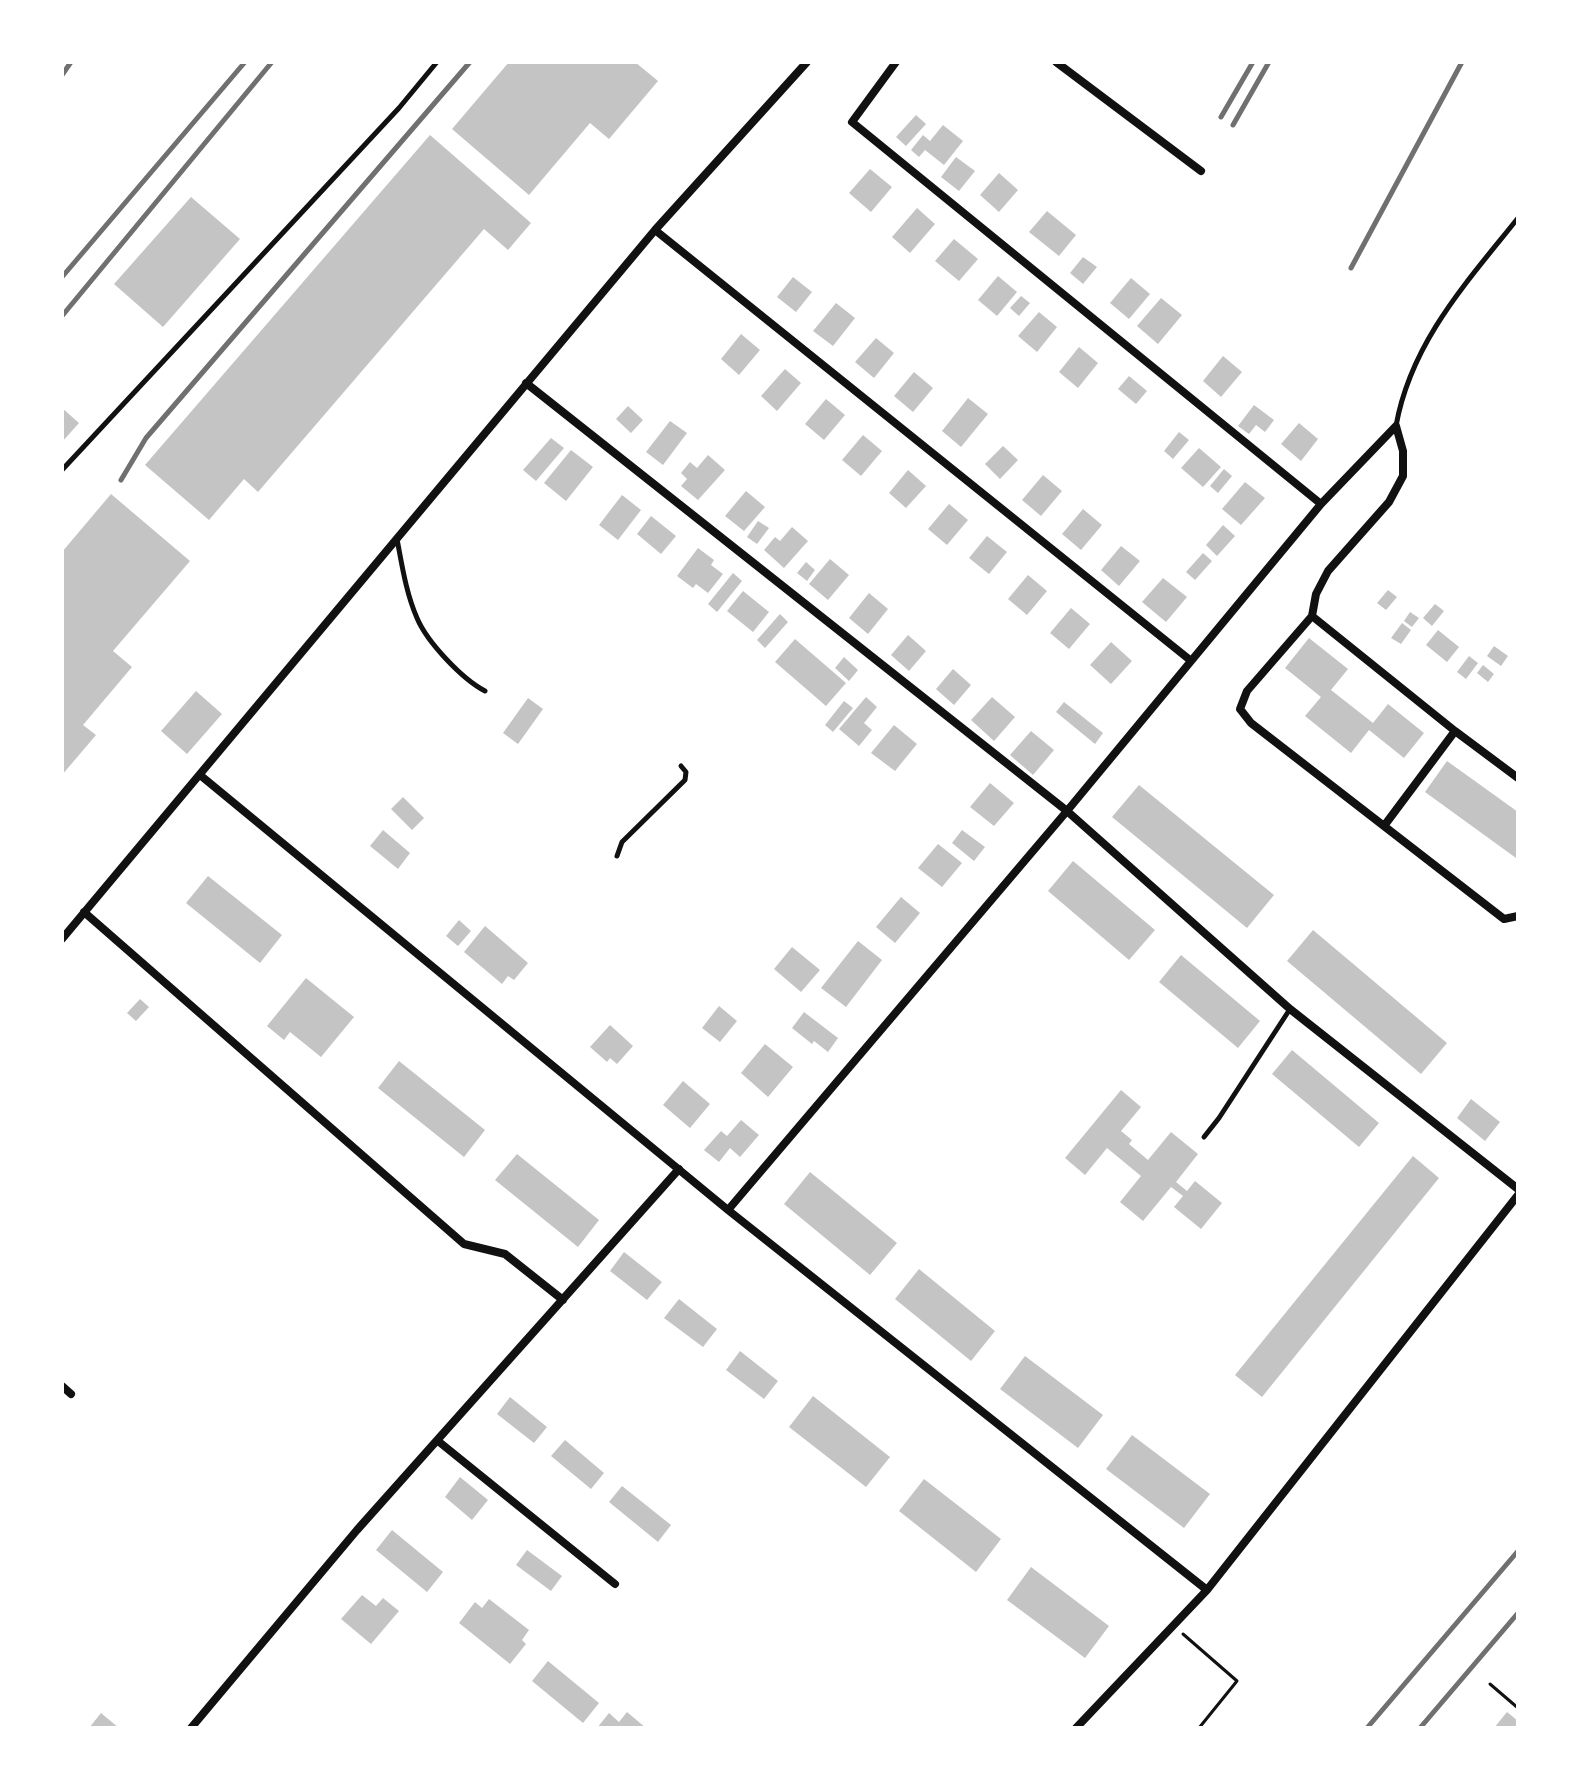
<!DOCTYPE html>
<html>
<head>
<meta charset="utf-8">
<style>
	body { margin:0 }
	#map { position:relative; width:1580px; height:1790px; overflow:hidden; background:#fff; font-family:Lato,sans-serif }
	canvas { display:block }
	.frame { position:absolute; inset:0; border:64px solid #fff; pointer-events:none }
</style>
</head>
<body>
<div id="map">
<canvas width="1580" height="1790"></canvas>
<div class="frame"></div>
</div>
<script>
const c = document.querySelector('canvas').getContext('2d');
c.lineJoin = 'round';
function fillPath(path, color) { c.fillStyle = color; c.fill(path, 'evenodd'); }
function strokePath(path, color, width, dash) { c.strokeStyle = color; c.lineWidth = width; c.lineCap = dash ? 'butt' : 'round'; c.setLineDash(dash || []); c.stroke(path); }
fillPath(new Path2D(`
	M509,62H635L658,81L609,139L590,123L529,195L452,129Z
	M916,115L926,124L906,146L896,137Z
	M943,125L963,141L944,165L925,150L919,157L911,150L923,135L930,141Z
	M430,135L531,223L508,250L484,229L258,492L244,479L209,520L145,465Z
	M956,157L975,171L959,191L941,177Z
	M870,169L892,187L871,212L849,193Z
	M999,173L1018,190L999,212L980,195Z
	M191,197L240,239L163,327L114,284Z
	M917,208L935,224L910,253L892,237Z
	M1047,211L1076,235L1059,256L1029,232Z
	M954,239L978,259L959,281L935,261Z
	M1083,257L1097,267L1083,284L1070,273Z
	M998,276L1017,292L997,316L978,300Z
	M793,277L812,292L796,312L777,297Z
	M1131,278L1150,294L1129,319L1110,303Z
	M1021,296L1030,303L1019,316L1010,308Z
	M1161,298L1182,315L1158,344L1137,326Z
	M836,303L855,318L833,346L813,331Z
	M1039,312L1057,327L1037,352L1018,336Z
	M741,334L760,350L739,375L721,359Z
	M876,338L894,353L874,378L855,362Z
	M1079,347L1098,363L1078,388L1059,372Z
	M1223,356L1242,372L1221,397L1203,381Z
	M785,369L801,383L777,411L761,396Z
	M914,372L933,388L913,412L894,396Z
	M1129,376L1147,391L1136,404L1118,389Z
	M968,398L988,414L961,447L942,431Z
	M826,399L845,415L824,440L805,424Z
	M1254,405L1274,420L1265,432L1256,425L1249,434L1238,426Z
	M628,406L643,420L631,433L616,419Z
	M62,408L79,423L62,442Z
	M670,421L687,433L663,465L646,452Z
	M1299,423L1318,439L1301,461L1281,444Z
	M1179,432L1189,440L1173,459L1164,451Z
	M863,435L882,451L861,476L842,460Z
	M551,438L564,448L536,481L523,470Z
	M1003,446L1018,460L1000,479L985,464Z
	M1199,448L1221,467L1203,487L1181,468Z
	M571,450L593,467L566,501L544,483Z
	M708,455L725,470L698,500L681,486L687,479L681,473L690,462L697,468Z
	M1224,469L1232,476L1218,493L1210,486Z
	M908,470L926,486L906,508L889,493Z
	M1043,475L1062,491L1041,516L1022,500Z
	M1245,482L1265,498L1241,525L1222,509Z
	M746,491L765,507L744,531L725,516Z
	M111,494L190,561L113,651L132,667L83,725L96,735L62,775V552Z
	M622,495L641,510L618,540L599,525Z
	M949,504L968,520L947,545L928,529Z
	M1083,509L1102,525L1081,550L1062,534Z
	M651,516L676,536L661,554L637,534Z
	M758,521L769,528L757,544L747,537Z
	M1223,525L1235,536L1217,556L1206,545Z
	M792,527L808,541L784,568L764,550L775,537L780,541Z
	M987,536L1007,552L989,574L969,558Z
	M1121,546L1140,561L1119,586L1101,570Z
	M698,548L714,560L711,565L723,574L708,593L696,584L693,588L677,576Z
	M1203,553L1212,561L1195,580L1186,572Z
	M830,559L849,575L828,600L809,584Z
	M806,562L815,570L807,581L797,573Z
	M733,573L742,581L717,612L708,604Z
	M1028,575L1047,591L1027,615L1008,599Z
	M1163,578L1187,597L1166,622L1142,602Z
	M1388,590L1397,597L1386,610L1377,603Z
	M743,591L769,612L753,632L727,611Z
	M869,593L888,609L868,634L849,618Z
	M1435,604L1444,611L1432,626L1423,618Z
	M1071,608L1090,624L1069,649L1050,633Z
	M1410,612L1419,618L1412,627L1404,621Z
	M780,614L788,622L765,648L757,640Z
	M1402,623L1411,630L1401,644L1391,638Z
	M1438,630L1459,647L1447,662L1426,645Z
	M908,635L926,651L909,671L891,655Z
	M1309,638L1348,669L1331,690L1373,723L1388,704L1424,733L1404,758L1369,730L1351,753L1305,716L1321,697L1285,668Z
	M795,639L846,683L826,706L775,662Z
	M1111,642L1132,661L1111,684L1090,665Z
	M1494,646L1508,656L1501,666L1487,656Z
	M1469,656L1478,663L1466,679L1457,672Z
	M844,657L858,670L849,681L835,668Z
	M1483,665L1494,674L1488,682L1477,673Z
	M953,669L971,685L954,705L936,689Z
	M196,691L222,714L187,754L161,731Z
	M866,697L877,707L864,723L872,730L859,746L839,729Z
	M992,697L1015,717L994,741L971,720Z
	M528,698L543,709L518,744L503,733Z
	M844,701L853,708L833,732L825,725Z
	M1064,702L1103,733L1095,744L1056,712Z
	M894,725L917,744L895,771L871,753Z
	M1031,731L1054,750L1033,775L1010,755Z
	M1447,761L1518,812L1516,858L1425,792Z
	M990,783L1014,803L994,826L970,807Z
	M1139,785L1274,895L1247,928L1112,817Z
	M403,797L424,818L412,830L391,809Z
	M383,830L410,853L398,869L370,846Z
	M962,830L985,847L974,861L952,843Z
	M938,844L962,863L942,887L918,868Z
	M1073,861L1155,930L1129,960L1048,891Z
	M208,876L282,935L260,963L186,903Z
	M901,897L920,913L895,943L876,927Z
	M459,920L471,931L458,946L446,936Z
	M485,926L528,963L514,980L508,976L502,984L464,952Z
	M1313,930L1447,1043L1421,1074L1287,961Z
	M858,941L882,960L846,1007L821,988Z
	M792,947L820,970L801,992L774,969Z
	M1181,955L1260,1021L1238,1048L1159,982Z
	M306,978L354,1017L321,1057L290,1032L284,1040L267,1026Z
	M140,999L149,1007L136,1021L127,1013Z
	M719,1006L737,1021L720,1042L702,1028Z
	M804,1012L838,1038L828,1052L814,1041L812,1044L792,1028Z
	M610,1025L633,1046L617,1064L610,1058L607,1062L590,1047Z
	M765,1044L793,1067L768,1097L741,1073Z
	M1292,1050L1379,1123L1359,1147L1272,1074Z
	M399,1061L485,1130L464,1157L378,1088Z
	M683,1081L710,1104L690,1128L663,1105Z
	M1121,1090L1141,1107L1121,1131L1132,1140L1129,1144L1148,1160L1171,1132L1198,1154L1176,1182L1187,1191L1195,1181L1222,1203L1201,1229L1174,1207L1183,1196L1171,1187L1143,1221L1120,1202L1141,1176L1107,1148L1085,1175L1065,1158Z
	M1471,1099L1500,1122L1485,1141L1457,1118Z
	M741,1120L759,1135L740,1157L730,1148L719,1162L704,1150L721,1131L727,1136Z
	M517,1154L599,1220L578,1247L495,1180Z
	M1413,1156L1439,1178L1262,1397L1235,1375Z
	M810,1172L897,1243L870,1275L784,1204Z
	M624,1252L662,1282L647,1300L610,1271Z
	M919,1269L995,1331L971,1361L895,1299Z
	M679,1299L717,1329L703,1347L664,1318Z
	M740,1351L778,1381L764,1399L726,1370Z
	M1025,1356L1103,1415L1078,1448L1000,1389Z
	M813,1396L890,1457L866,1487L789,1427Z
	M510,1397L547,1427L534,1443L497,1414Z
	M1132,1435L1210,1494L1184,1528L1106,1469Z
	M565,1440L604,1473L591,1489L551,1456Z
	M460,1477L488,1500L472,1520L445,1497Z
	M924,1479L1001,1539L976,1572L899,1511Z
	M622,1486L671,1525L658,1542L609,1502Z
	M392,1530L443,1572L427,1592L376,1550Z
	M527,1550L562,1576L551,1591L516,1565Z
	M1031,1567L1109,1626L1085,1658L1007,1600Z
	M362,1595L376,1606L383,1598L399,1611L371,1644L341,1619Z
	M489,1599L529,1630L522,1640L526,1644L510,1664L459,1623L475,1602L482,1608Z
	M548,1661L599,1703L583,1723L532,1681Z
	M627,1712L646,1728H597L609,1713L619,1722Z
	M1507,1712L1518,1721V1728H1494Z
	M101,1713L119,1728H89Z`), '#c4c4c4');
strokePath(new Path2D(`
	M1183,1634L1237,1681L1199,1728
	M1490,1684L1518,1708`), '#111', 3);
strokePath(new Path2D(`
	M1396,426C1411,342 1467,282 1518,218
	M62,470L399,108L437,62
	M397,539C402,565 406,593 417,618C427,642 462,679 485,691
	M617,856L622,842L685,780L686,772L681,766
	M1204,1137L1219,1118L1290,1009`), '#111', 5);
strokePath(new Path2D(`
	M896,62L852,122L1321,504
	M1056,62L1201,171
	M655,230L1190,660
	M526,383L1067,811L1290,1009L1518,1189
	M1312,616L1455,731L1518,778
	M200,775L728,1210L1207,1590
	M1384,826L1455,731
	M84,912L464,1244L505,1254L563,1300
	M62,939L655,230L807,62
	M728,1210L1067,811L1321,504L1396,426L1403,451V476L1389,502L1328,571L1316,594L1312,616L1247,691L1240,709L1251,723L1504,919L1518,916
	M62,1386L71,1394
	M438,1441L615,1584
	M191,1728L357,1530L679,1169
	M1076,1728L1207,1590L1518,1195`), '#111', 8);
strokePath(new Path2D(`
	M62,75L71,62
	M1221,117L1253,62
	M1233,125L1269,62
	M1351,268L1462,62
	M62,277L245,62
	M62,316L272,62
	M121,480L146,438L470,62
	M1367,1728L1518,1551
	M1420,1728L1518,1613`), '#707070', 5);
</script>
</body>
</html>
